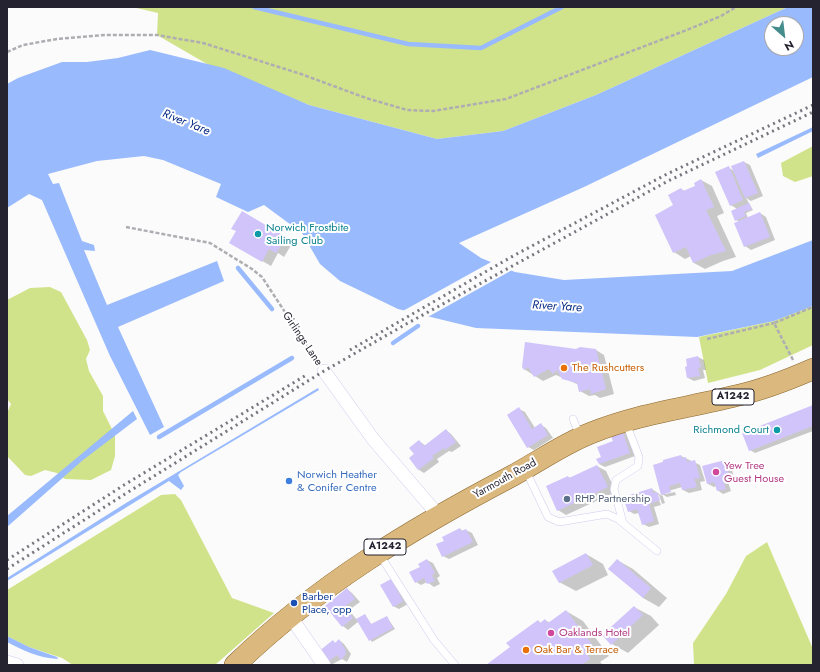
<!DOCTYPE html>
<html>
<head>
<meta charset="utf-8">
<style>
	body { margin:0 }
	#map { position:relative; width:820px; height:672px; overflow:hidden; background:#fbfbfb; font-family:Jost,sans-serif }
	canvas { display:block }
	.frame { position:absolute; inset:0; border:8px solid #262330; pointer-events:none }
	.north { position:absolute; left:764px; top:16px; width:40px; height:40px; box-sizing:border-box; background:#fff; border:1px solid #a8a7ac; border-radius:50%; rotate:152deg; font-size:11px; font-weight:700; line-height:16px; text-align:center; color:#262330 }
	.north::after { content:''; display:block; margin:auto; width:14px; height:18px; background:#458d8c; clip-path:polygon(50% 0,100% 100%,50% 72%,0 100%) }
</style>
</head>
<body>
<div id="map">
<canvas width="820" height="672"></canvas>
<div class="frame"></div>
<div class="north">N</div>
</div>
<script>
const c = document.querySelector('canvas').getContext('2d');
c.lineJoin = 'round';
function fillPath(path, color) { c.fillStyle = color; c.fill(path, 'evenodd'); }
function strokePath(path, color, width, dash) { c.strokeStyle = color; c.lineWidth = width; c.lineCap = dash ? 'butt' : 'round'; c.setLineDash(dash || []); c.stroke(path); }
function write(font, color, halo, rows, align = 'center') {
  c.font = font + ' Jost,sans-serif'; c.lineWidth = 4; c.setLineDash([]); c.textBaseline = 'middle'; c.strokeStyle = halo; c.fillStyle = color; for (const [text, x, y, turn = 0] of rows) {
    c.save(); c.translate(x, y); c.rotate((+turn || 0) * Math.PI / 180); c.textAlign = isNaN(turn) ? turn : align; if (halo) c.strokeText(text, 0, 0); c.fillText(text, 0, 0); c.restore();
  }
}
fillPath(new Path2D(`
	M132,7H788L596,95L503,131L437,139L309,105L207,64L157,35L158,13Z
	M813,146V176L795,182L783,176L781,163Z
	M50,287L61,292L87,340L90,350L86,359L89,371L103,396V411L115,435V456L111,470L91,480L65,479L57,473L45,470L31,476L25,475L7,456V413L11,404L7,399V300L30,288Z
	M813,306V345L760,370L708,383L699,337L774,321Z
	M175,494L181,500L232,598L274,613L215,665H73L62,658L29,647L7,636V590L161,495Z
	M767,542L813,649V665H694L693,643L726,594L746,556Z`), '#d1e38a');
fillPath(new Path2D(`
	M788,7H813V77L584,187L459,243L481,258L515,272L564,280L732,271L813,240V306L774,321L697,337L476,328L398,309L340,281L320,264L302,233L264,205L248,212L216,197L221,184L163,160L144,156L97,161L48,174L53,184L59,183L82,241L94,245L95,251L84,250L107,305L217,261L224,281L118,327L164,427L150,435L110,356L42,200L29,194L7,208V84L18,78L62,62H87L118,58L150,50L224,68L309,105L437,139L503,131L596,95ZM772,24H796V48H772Z
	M813,127V131L758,158L756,154Z
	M318,388L319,390L181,472L178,475L184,486L181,490L169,481L7,581V578L126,503Z
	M133,411L137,419L83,460L7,527V516Z
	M7,636L29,647L57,657L58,659C39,658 24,651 7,642Z`), '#99bafc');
fillPath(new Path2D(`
	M493,261L514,269L426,318L401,312Z`), '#fbfbfb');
fillPath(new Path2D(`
	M744,162L750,165L763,196L751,201L746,198L753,210L746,213L748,218L760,213L766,217L775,240L751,250L745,246L740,222L736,220L737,209L731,205L728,167L734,171Z
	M701,180L712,186L724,213L717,216L736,257L723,261L705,269L694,263L691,256L685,259L674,252L675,205L681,189L685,191L696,187Z
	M242,212L293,242L284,257L278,253L271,266L231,243L237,231Z
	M576,350H596L604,355L614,394L600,398L595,395L589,396L580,391L579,385L556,375L543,381L524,369L523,367Z
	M698,357L704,360L706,370H703L705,378L694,381L688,378L687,359Z
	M813,406V431L755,453L750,450Z
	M519,409L525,412L535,428L541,425L546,428L553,438L534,450L528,447Z
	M446,430L451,434L461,446L452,452L449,451L437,459L439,462L424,473L419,470L410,458L415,454L419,441L426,446Z
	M622,431L628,434L635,456L605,467L599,464Z
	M681,456L700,465L705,481L700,482L702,490L689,493L683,490L682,487L665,492V494L675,492L676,495L667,497L662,494L665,503L662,504L659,495H657L661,505L654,507L659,524L649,527L643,524L639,513L634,514L629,511L652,489L662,496L654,465Z
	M725,461L730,464L735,480L728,482L731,491L723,494L717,490L716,486L714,487L708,484L704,467Z
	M597,466L606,471L616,492L566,515L558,510L568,477L571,478Z
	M460,529L463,531L466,530L472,533L478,545L449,559L443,556L445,541Z
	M586,554L603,564L608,575L576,591L559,582Z
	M427,560L433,563L440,576L437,578L440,584L434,587L427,582L421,585L416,582L421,567Z
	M617,560L633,569L667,598L659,607L643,598Z
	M391,581L396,584L408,604L399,609L393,606Z
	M347,589L352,593L360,602L349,610L357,620L365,615L372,625L387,617L395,629L372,642L359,621L348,630L343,626L326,606Z
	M634,607L651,616L659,625L628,653L612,644Z
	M566,611L583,621L609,656L600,662L603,665H487L511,647L538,621L541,623L545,620L550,623Z
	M339,640L344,644L351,654L347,662L342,659L331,665L326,662L333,642L336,643Z`), '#0003');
strokePath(new Path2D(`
	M254,7L408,44L481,48L562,7
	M238,268L272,309
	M393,343L418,326
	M159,437L292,358`), '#99bafc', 4.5);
fillPath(new Path2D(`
	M744,161L758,193L745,198L731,166Z
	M729,166L743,200L730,206L715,172Z
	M701,179L714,207L706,210L726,251L711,255L693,263L686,247L673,253L655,215L673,205L668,195L681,188L683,191L695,186L694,183Z
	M749,203L752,209L744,212L746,216L735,221L731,211Z
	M242,211L286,237L276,253L269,249L262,262L229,243L236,231L231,229Z
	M760,212L770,237L744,247L734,223Z
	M525,342L576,349L580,347L596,349L606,389L591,394L590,389L579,392L577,383L562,379L557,370L553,374L549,369L534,377L528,367L524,370L522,367Z
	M698,356L701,367L698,368L700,376L687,378L685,367L687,366L686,359Z
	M813,405V426L749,451L742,433Z
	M519,407L532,429L541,423L548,435L527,448L507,415Z
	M446,429L456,442L445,450L444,448L432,456L434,458L418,470L409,458L414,454L409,448L419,440L424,446Z
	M622,430L630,453L599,464L596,459L601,457L597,447L613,441L610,434Z
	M681,455L682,458L686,457L687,462L695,460L700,478L694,479L697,487L682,490L680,483L669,486L671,492L661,495L653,465L663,462V460Z
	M725,460L730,477L723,479L726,489L717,491L714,482L707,484L702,466Z
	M597,465L608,487L557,511L546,486L568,476L569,478Z
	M652,488L653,493L657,492L660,500L649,504L654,521L642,525L637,509L628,512L623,497Z
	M460,528L461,531L466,529L473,542L442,557L436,544L444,541L442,537Z
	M586,553L593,565L559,583L552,571Z
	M427,559L435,573L432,575L435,581L427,584L424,578L415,583L409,572L420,567L418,564Z
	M617,559L651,588L643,598L608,569Z
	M391,579L403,601L393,607L380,585Z
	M347,588L355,599L344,607L353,618L342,627L325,606Z
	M634,606L643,615L611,645L602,635Z
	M566,610L593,646L585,652L590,659L582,665H486L510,647L506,643L538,620L540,623L545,619L548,623Z
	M365,614L371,624L387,616L393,628L369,641L356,619Z
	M339,639L346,651L345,655L341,660L337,655L326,663L318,652L333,640L335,643Z`), '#d0c4fa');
const lane = new Path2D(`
	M573,419L580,436
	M526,471L548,517L559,522L607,514L618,519L657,551
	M623,523L614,489L616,480L638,466L639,457L626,423
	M380,555L434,640L455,665`);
const street = new Path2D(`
	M324,371L373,439L438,515
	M290,616L324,665
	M7,662L17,665`);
const primary = new Path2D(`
	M235,665C318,585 411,529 512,476C538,462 563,444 591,433C637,414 687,408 735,396C762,390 788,380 813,369`);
strokePath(lane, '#d2caed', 8);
strokePath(street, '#d2caed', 14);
strokePath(primary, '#8b652b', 22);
strokePath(new Path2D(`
	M7,52L23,45L57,39L105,35H157L203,43L301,74L366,98L407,110L433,111L506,99L679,33L721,16L736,7
	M126,227L210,243L252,269L262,277L317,361
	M707,339L774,323
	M793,360L774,323L813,307`), '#aeadb2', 2.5, [4, 2]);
strokePath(lane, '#fff', 7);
strokePath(street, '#fff', 13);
strokePath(primary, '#dab87e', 21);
strokePath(new Path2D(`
	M350,350L513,256L667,174L813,105
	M7,560L124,485L308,374
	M7,569L125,494L324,371L408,323L668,181L813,112`), '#77757d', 3, [2, 4]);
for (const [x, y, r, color] of [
	[258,234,4,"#0f9aa8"],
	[564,368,4,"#e8710a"],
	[777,430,4,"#0f9aa8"],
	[716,472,4,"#d1479c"],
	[289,481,4,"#3f7fe0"],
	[567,499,4,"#5c6f8a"],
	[294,603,4,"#1a4fb4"],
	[551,633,4,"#d1479c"],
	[526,650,4,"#e8710a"]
]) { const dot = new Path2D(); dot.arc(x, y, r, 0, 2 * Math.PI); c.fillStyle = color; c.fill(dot); strokePath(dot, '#fff', 1.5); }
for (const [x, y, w] of [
	[733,397,42],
	[385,547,42]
]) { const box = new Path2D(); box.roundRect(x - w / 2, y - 8, w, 16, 3); c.fillStyle = '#fff'; c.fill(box); strokePath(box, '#262330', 1); }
write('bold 10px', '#262330', null, [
	["A1242",733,397],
	["A1242",385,547]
]);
write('11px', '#0d838f', '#fff', [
	["Norwich Frostbite",266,228],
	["Sailing Club",266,241],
	["Richmond Court",769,430,"right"]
], 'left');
write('11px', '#262330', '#fff', [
	["Girlings Lane",302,339,56],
	["Yarmouth Road",505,479,-29]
]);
write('11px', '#c56008', '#fff', [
	["The Rushcutters",572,368],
	["Oak Bar & Terrace",534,650]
], 'left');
write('11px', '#b23c85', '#fff', [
	["Yew Tree",724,466],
	["Guest House",724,479],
	["Oaklands Hotel",559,633]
], 'left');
write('11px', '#366cbe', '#fff', [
	["Norwich Heather",297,475],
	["& Conifer Centre",297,488]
], 'left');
write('11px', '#4e5e75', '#fff', [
	["RHP Partnership",575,499]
], 'left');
write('11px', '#164399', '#fff', [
	["Barber",302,597],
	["Place, opp",302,610]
], 'left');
write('italic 12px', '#062a84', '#fff', [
	["River Yare",186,123,22],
	["River Yare",557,307,3]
]);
</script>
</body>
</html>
